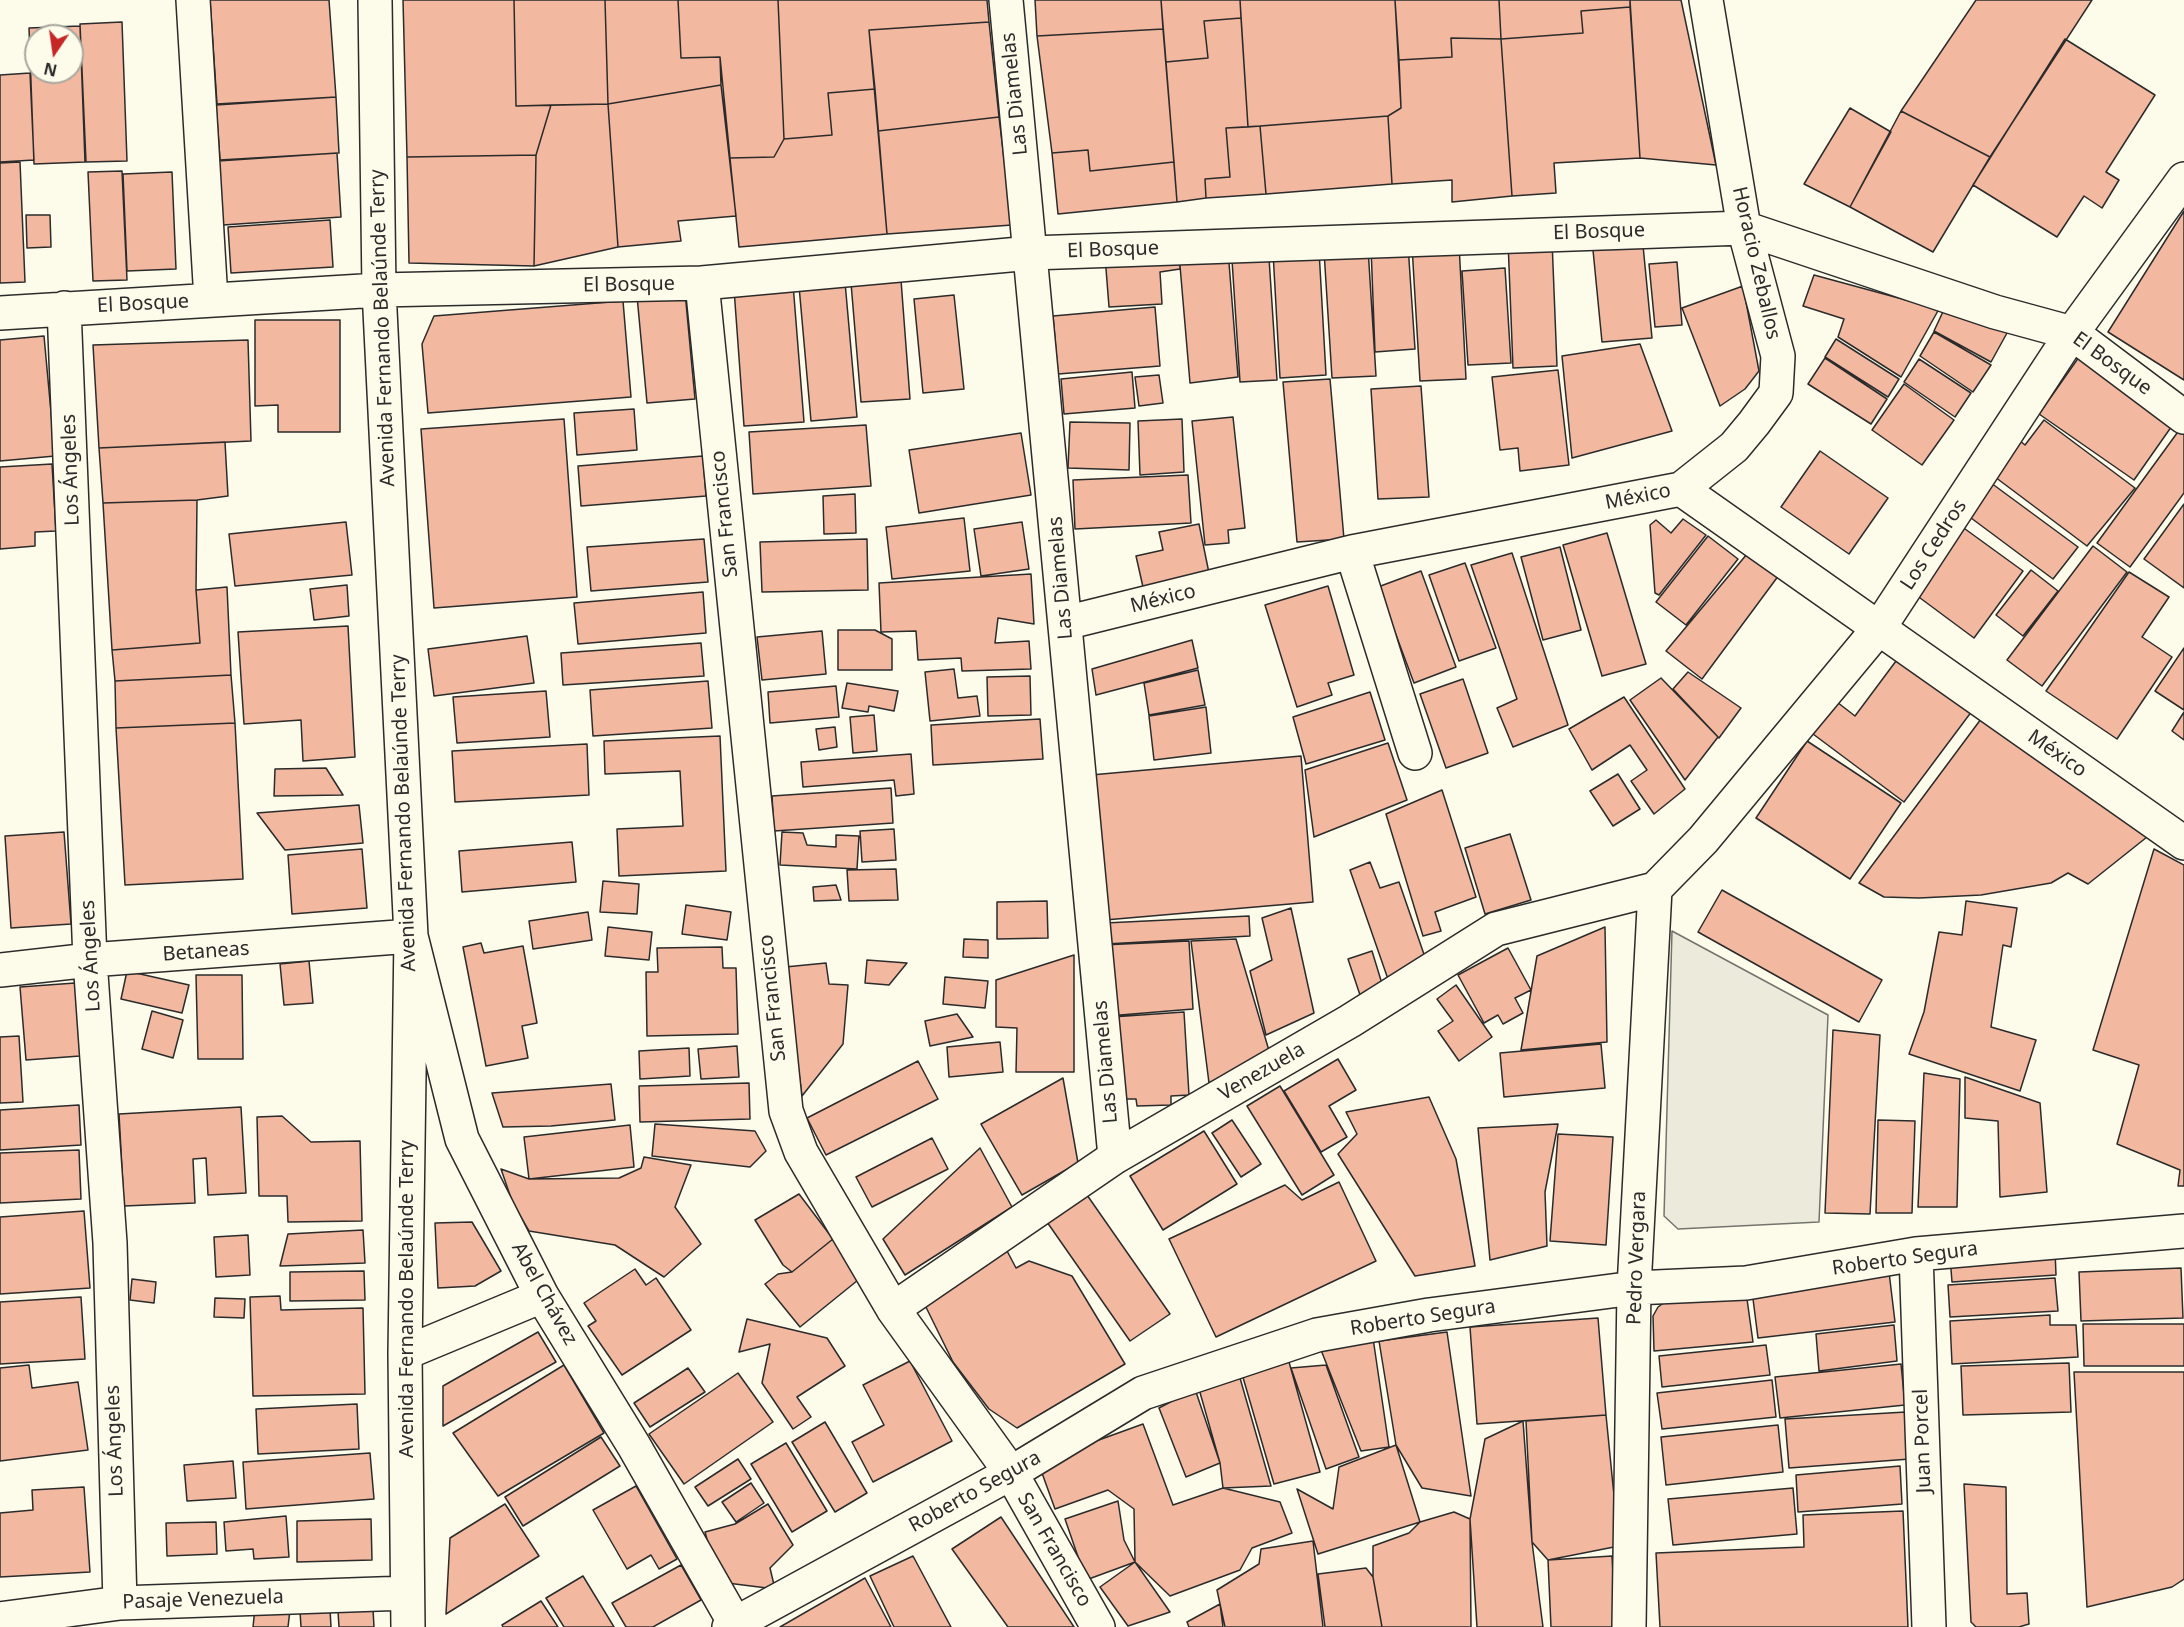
<!DOCTYPE html>
<html>
<head>
<meta charset="utf-8">
<style>
	body { margin:0 }
	#map { position:relative; width:2184px; height:1627px; overflow:hidden; background:#fdfbea; font-family:"Noto Sans",sans-serif }
	canvas { display:block }
	.north { position:absolute; left:24px; top:24px; width:60px; height:60px; box-sizing:border-box; background:#fdfbea; border:2px solid #a9a89e; border-radius:50%; rotate:193deg; font-size:16px; font-weight:700; line-height:24px; text-align:center; color:#2b2b2b }
	.north::after { content:''; display:block; margin:auto; width:21px; height:27px; background:#c62828; clip-path:polygon(50% 0,100% 100%,50% 72%,0 100%) }
</style>
</head>
<body>
<div id="map">
<canvas width="2184" height="1627"></canvas>
<div class="north">N</div>
</div>
<script>
const c = document.querySelector('canvas').getContext('2d');
c.lineJoin = 'round';
function fillPath(path, color) { c.fillStyle = color; c.fill(path, 'evenodd'); }
function strokePath(path, color, width, dash) { c.strokeStyle = color; c.lineWidth = width; c.lineCap = dash ? 'butt' : 'round'; c.setLineDash(dash || []); c.stroke(path); }
function write(font, color, halo, rows, align = 'center') {
  c.font = font + ' "Noto Sans",sans-serif'; c.lineWidth = 4.5; c.setLineDash([]); c.textBaseline = 'middle'; c.strokeStyle = halo; c.fillStyle = color; for (const [text, x, y, turn = 0] of rows) {
    c.save(); c.translate(x, y); c.rotate((+turn || 0) * Math.PI / 180); c.textAlign = isNaN(turn) ? turn : align; if (halo) c.strokeText(text, 0, 0); c.fillText(text, 0, 0); c.restore();
  }
}
const green = new Path2D(`
	M1672,931L1828,1015L1819,1222L1678,1229L1664,1216Z`);
fillPath(green, '#ecebdb');
strokePath(green, '#74746e', 1.5);
const building = new Path2D(`
	M210,0H329L336,97L217,104Z
	M403,0H514L516,106L551,105L536,155L407,157Z
	M514,0H605L608,104L516,106Z
	M605,0H678L681,58L720,57L721,85L608,104Z
	M678,0H778L784,139L774,157L730,158L720,57L681,58Z
	M778,0H987L989,22L869,30L875,89L828,93L832,135L784,139Z
	M1035,0H1161L1163,29L1037,36Z
	M1161,0H1240L1241,18L1204,21L1208,58L1166,62Z
	M1240,0H1395L1401,108L1388,116L1248,127Z
	M1395,0H1499L1501,39L1451,38L1452,57L1399,60Z
	M1499,0H1630V7L1581,11L1583,33L1501,39Z
	M1630,0H1681L1716,165L1640,158Z
	M1976,0H2092L1990,157L1901,111Z
	M1630,7L1640,158L1554,163L1556,193L1512,196L1501,39L1583,33L1581,11Z
	M1241,18L1248,127L1226,128L1230,177L1205,179L1206,198L1177,202L1166,62L1208,58L1204,21Z
	M122,22L127,161L86,162L80,24Z
	M989,22L999,117L878,131L869,30Z
	M80,26L85,162L34,164L29,28ZM36,36H72V72H36Z
	M1163,29L1174,162L1090,171L1088,150L1052,153L1037,36Z
	M1451,38L1501,39L1512,196L1452,202V180L1392,184L1388,116L1401,108L1399,60L1452,57Z
	M2065,39L2155,95L2106,172L2119,180L2102,208L2084,196L2057,237L1973,185Z
	M30,73L34,160L0,162V75Z
	M721,85L736,216L678,221L681,241L618,247L608,104Z
	M875,89L887,234L739,247L730,158L774,157L784,139L832,135L828,93Z
	M336,97L339,153L220,160L216,105Z
	M608,104L618,247L534,266L536,155L551,105Z
	M1850,108L1891,132L1850,207L1804,184Z
	M1901,111L1990,157L1933,252L1850,207Z
	M1388,116L1392,184L1266,194L1260,126Z
	M999,117L1012,225L887,234L878,131Z
	M1260,126L1266,194L1206,198L1205,179L1230,177L1226,128Z
	M1088,150L1090,171L1174,162L1177,202L1058,214L1052,153Z
	M337,153L341,217L223,225L218,161Z
	M536,155L534,266L409,263L407,157Z
	M20,162L25,282L0,283V163Z
	M122,171L127,280L93,281L88,172Z
	M172,172L176,269L127,271L123,174Z
	M2184,211V380L2108,332Z
	M26,215H50L51,247L27,248Z
	M330,220L333,267L231,273L228,227Z
	M1642,235L1652,338L1602,342L1592,240Z
	M1552,240L1557,366L1513,368L1508,241Z
	M1459,244L1466,379L1420,381L1412,246Z
	M1408,245L1415,349L1375,352L1371,247Z
	M1368,248L1376,376L1332,378L1324,251Z
	M1179,249L1180,269L1160,272L1162,304L1109,307L1105,256Z
	M1228,250L1238,377L1190,383L1179,254Z
	M1319,250L1326,375L1280,378L1273,252Z
	M1269,258L1277,380L1240,382L1232,260Z
	M1677,262L1682,325L1655,327L1649,264Z
	M1505,268L1511,363L1468,365L1462,271Z
	M1814,275L1939,309L1901,377L1838,337L1844,319L1803,306Z
	M901,280L910,399L861,402L851,283Z
	M845,282L857,417L811,421L799,286Z
	M793,284L804,422L744,426L734,289Z
	M1743,286L1759,371L1745,389L1720,406L1682,308Z
	M685,292L695,399L647,403L637,296Z
	M954,295L964,389L923,393L914,299Z
	M623,301L631,397L428,413L422,344L434,316Z
	M1947,303L2012,324L1991,362L1934,331Z
	M1155,307L1160,366L1058,374L1053,316Z
	M255,320H340V432H278V405L255,406Z
	M1934,332L1991,365L1973,392L1920,356Z
	M44,336L55,456L0,461V340Z
	M1836,339L1899,379L1888,397L1825,357Z
	M248,340L251,441L99,448L93,345Z
	M1640,344L1672,431L1572,458L1562,356Z
	M2079,357L2174,423L2134,480L2039,414Z
	M1825,358L1887,399L1871,424L1808,384Z
	M1919,359L1971,393L1955,417L1904,382Z
	M1558,370L1569,465L1520,471L1518,448L1500,450L1492,377Z
	M1132,372L1135,408L1064,414L1061,379Z
	M1159,375L1163,403L1139,406L1135,377Z
	M1330,379L1344,539L1297,542L1283,382Z
	M1904,384L1954,420L1922,465L1872,430Z
	M1421,386L1429,497L1378,499L1371,389Z
	M634,409L637,450L577,455L574,413Z
	M1233,417L1245,528L1228,530L1229,543L1205,545L1192,421Z
	M564,419L577,597L434,608L421,429Z
	M1182,419L1184,472L1140,475L1138,421Z
	M2044,420L2135,488L2087,546L1987,471L2014,436L2025,445Z
	M1070,422L1130,423L1129,470L1068,468Z
	M866,425L871,486L753,494L749,432Z
	M2180,429L2184,432V493L2130,567L2097,543Z
	M1021,433L1031,495L919,513L909,450Z
	M225,442L228,496L197,500L103,503L99,448Z
	M1820,451L1888,498L1849,554L1781,507Z
	M703,456L706,496L581,506L578,466Z
	M52,464L56,531L35,532V546L0,549V467Z
	M1188,475L1191,523L1075,529L1073,480Z
	M1987,480L2078,547L2053,579L1963,512Z
	M855,494L856,533L824,534L823,496Z
	M197,500L196,590L200,643L112,650L103,503Z
	M2184,504V588L2144,559Z
	M964,518L970,571L892,579L886,527Z
	M1683,519L1706,535L1659,595L1655,593L1650,525L1656,520L1671,533Z
	M346,522L352,575L235,586L229,534Z
	M1022,522L1029,569L981,576L974,529Z
	M1199,524L1209,573L1143,587L1136,556L1163,550L1159,532Z
	M1961,526L2023,571L1974,638L1912,592Z
	M1607,533L1646,664L1602,676L1563,545Z
	M1708,536L1738,559L1686,625L1656,602Z
	M704,539L708,582L591,591L587,547Z
	M867,539L868,590L762,592L760,542Z
	M2093,546L2127,572L2042,686L2007,660Z
	M1560,547L1581,630L1543,640L1521,557Z
	M1512,553L1568,725L1513,747L1497,708L1517,699L1471,565Z
	M1747,554L1779,575L1702,679L1666,651Z
	M1465,563L1496,648L1459,661L1429,575Z
	M2031,570L2058,591L2023,636L1996,615Z
	M1421,571L1456,667L1414,683L1378,587Z
	M2129,572L2169,597L2142,637L2172,657L2117,739L2046,691Z
	M1031,574L1034,624L998,618L995,643L1029,641L1031,669L962,671L961,658L918,660L916,631L881,632L879,583Z
	M347,585L349,616L314,620L310,589Z
	M1328,586L1354,675L1328,683L1332,695L1297,707L1265,605Z
	M227,587L231,675L115,681L112,650L200,643L196,590Z
	M703,592L706,633L578,644L574,603Z
	M348,626L355,757L303,761L301,720L244,724L238,632Z
	M838,630H875L892,639V670H838Z
	M822,631L826,674L762,680L757,637Z
	M527,636L534,683L434,696L428,649Z
	M1192,640L1198,668L1096,695L1092,669Z
	M701,643L704,676L563,685L561,653Z
	M2184,648V710L2155,691Z
	M1899,657L1972,711L1904,802L1813,734L1837,702L1855,716Z
	M954,669L958,698L977,696L980,716L930,721L925,672Z
	M1198,670L1205,705L1149,715L1144,683Z
	M1688,672L1741,708L1719,738L1673,689Z
	M231,675L235,723L116,728L115,681Z
	M1030,676L1031,715L988,716L987,677Z
	M1661,678L1718,737L1685,780L1630,700Z
	M1463,679L1488,753L1446,768L1420,694Z
	M708,681L712,728L593,736L590,690Z
	M847,683L898,691L894,711L869,706L868,712L842,708Z
	M836,686L839,717L770,723L768,692Z
	M546,691L550,737L457,743L453,697Z
	M1370,692L1385,740L1306,764L1293,717Z
	M1624,697L1685,789L1654,814L1631,781L1647,770L1630,745L1592,770L1569,729Z
	M1206,707L1211,753L1154,760L1149,716Z
	M2184,712V740L2172,731Z
	M874,715L877,751L853,753L850,717Z
	M1984,715L2147,837L2088,884L2068,873L2051,883L1981,895L1919,898L1884,897L1859,883Z
	M1040,719L1043,759L933,765L931,725Z
	M235,723L243,879L125,885L116,728Z
	M835,727L837,747L819,750L816,729Z
	M720,736L726,871L619,876L617,829L683,826L680,771L605,774L604,741Z
	M1807,741L1901,803L1850,879L1756,818Z
	M1388,743L1407,800L1314,837L1305,770Z
	M587,744L589,795L455,802L452,751Z
	M911,754L914,794L896,796L894,780L803,787L801,762Z
	M1301,756L1313,902L1105,920L1091,775Z
	M326,768L343,795L274,796L275,769Z
	M1618,774L1640,809L1613,826L1590,791Z
	M891,788L893,823L774,831L772,796Z
	M1442,790L1476,897L1435,912L1441,931L1423,936L1386,814Z
	M359,805L363,843L285,850L257,813Z
	M894,829L896,860L862,862L860,831Z
	M64,832L71,924L11,928L5,836Z
	M782,832L803,833L807,845L836,847V835L859,836L857,869L780,865Z
	M1510,834L1531,900L1485,914L1465,848Z
	M572,842L576,882L462,892L459,851Z
	M362,849L367,908L292,914L288,855Z
	M2154,849L2184,865V1186H2178L2180,1170L2117,1144L2139,1065L2093,1050Z
	M1370,862L1380,888L1399,882L1427,963L1389,982L1350,870Z
	M896,869L898,900L849,901L847,870Z
	M603,881L639,884L637,914L600,912Z
	M836,885L841,900L814,901L813,887Z
	M1722,890L1882,980L1859,1022L1698,932Z
	M1047,901L1048,938L997,939V902Z
	M1966,901L2017,908L2011,947L2003,945L1991,1027L2036,1040L2020,1091L1909,1054L1924,1012L1939,932L1962,935Z
	M686,905L731,912L727,940L682,934Z
	M1291,908L1314,1013L1266,1035L1250,971L1272,960L1262,918Z
	M588,912L592,940L533,949L529,921Z
	M1249,916L1250,936L1106,944L1105,923Z
	M608,927L652,932L649,960L605,956Z
	M1605,927L1607,1042L1521,1050L1537,956Z
	M964,939L988,940V958L963,957Z
	M1236,939L1270,1054L1209,1083L1191,941Z
	M1189,941L1193,1009L1108,1016L1102,945Z
	M481,943L484,953L523,946L537,1023L522,1026L528,1058L486,1066L463,947Z
	M722,947L723,968H736L738,1034L647,1036L646,972H658L657,948Z
	M1508,948L1531,990L1515,998L1523,1013L1503,1024L1498,1015L1484,1023L1458,975Z
	M1372,951L1383,987L1360,995L1348,959Z
	M1074,955V1072H1016L1017,1028L996,1027V980Z
	M867,960L907,963L889,985L865,983Z
	M309,961L313,1003L284,1005L280,964Z
	M826,963L829,984L848,985L843,1044L802,1096L785,967Z
	M127,971L189,985L182,1013L121,999Z
	M196,975H242L243,1059H198Z
	M945,977L988,981L985,1008L943,1004Z
	M75,983L80,1056L26,1060L20,987Z
	M1456,985L1492,1037L1459,1061L1438,1031L1453,1021L1437,999Z
	M152,1011L183,1020L173,1058L142,1049Z
	M1184,1012L1189,1095L1171,1096V1105L1137,1106L1136,1099H1117L1112,1017Z
	M957,1014L973,1037L930,1046L925,1021Z
	M1833,1030L1880,1035L1870,1214L1825,1213Z
	M19,1036L23,1102L0,1103V1037Z
	M1000,1042L1003,1072L949,1077L947,1047Z
	M1601,1044L1605,1088L1504,1097L1500,1053Z
	M737,1046L739,1077L701,1079L698,1049Z
	M689,1048L690,1076L640,1079L639,1051Z
	M1338,1059L1356,1090L1329,1106L1347,1137L1321,1152L1284,1091Z
	M918,1061L938,1099L826,1155L807,1118Z
	M1924,1073L1960,1079L1957,1207H1918Z
	M1965,1077L2040,1103L2047,1192L2000,1197L1998,1121L1965,1118Z
	M1063,1078L1078,1163L1022,1195L981,1124Z
	M749,1083L750,1119L640,1122L639,1086Z
	M611,1084L615,1120L551,1126L503,1127L492,1093Z
	M1280,1086L1334,1175L1302,1195L1247,1106Z
	M1429,1097L1456,1159L1475,1266L1415,1276L1338,1154L1357,1134L1346,1112Z
	M79,1105L81,1145L0,1150V1110Z
	M241,1107L246,1193L208,1195L206,1158L193,1159L195,1203L124,1206L119,1114Z
	M282,1116L311,1142L360,1141L362,1221L288,1222L287,1196H259L257,1117Z
	M1232,1120L1261,1164L1241,1177L1212,1133Z
	M1878,1120L1915,1121L1912,1213H1876Z
	M655,1124L755,1131L766,1151L750,1167L652,1156Z
	M1558,1124L1545,1192L1547,1246L1490,1260L1478,1128Z
	M630,1125L634,1167L529,1179L524,1137Z
	M1204,1131L1237,1184L1163,1230L1130,1176Z
	M1558,1134L1613,1137L1606,1245L1550,1241Z
	M932,1138L948,1169L872,1207L856,1177Z
	M980,1148L1012,1207L905,1275L883,1239Z
	M79,1150L81,1199L0,1203V1153Z
	M644,1157L691,1165L675,1207L701,1244L664,1277L615,1245L529,1231L513,1204L501,1169L529,1179L619,1178L641,1168Z
	M1339,1182L1376,1261L1216,1337L1169,1239L1285,1185L1302,1200Z
	M799,1194L833,1239L792,1272L783,1265L755,1220Z
	M1087,1195L1170,1314L1130,1341L1047,1222Z
	M84,1211L90,1288L0,1294V1217Z
	M472,1222L501,1271L475,1286L438,1288L435,1223Z
	M363,1230L365,1263L280,1266L288,1234Z
	M248,1235L250,1275L216,1277L214,1237Z
	M833,1239L863,1276L800,1327L765,1284L778,1274L792,1272Z
	M1005,1247L1016,1268L1029,1261L1072,1276L1125,1364L1017,1428L989,1409L953,1362L920,1295Z
	M2055,1250L2056,1275L1952,1282L1950,1257Z
	M2181,1268L2183,1318L2081,1321L2079,1272Z
	M635,1269L646,1285L656,1278L691,1330L622,1375L588,1326L596,1321L584,1303Z
	M364,1271L365,1300L290,1301V1272Z
	M1889,1272L1895,1322L1758,1338L1752,1291Z
	M2055,1278L2058,1311L1950,1317L1948,1285Z
	M132,1279L156,1282L154,1303L130,1300Z
	M1746,1292L1753,1342L1654,1351L1653,1316L1658,1307L1672,1297Z
	M280,1296L281,1310L363,1308L365,1394L253,1396L250,1297Z
	M81,1297L85,1359L0,1364V1302Z
	M215,1298L245,1299L244,1318L214,1317Z
	M2050,1315V1325H2076L2078,1357L1952,1364L1950,1321Z
	M1598,1318L1606,1415L1477,1424L1470,1327Z
	M747,1319L827,1338L845,1366L797,1397L811,1417L793,1429L762,1383L770,1344L739,1352Z
	M2083,1324H2184V1366H2084Z
	M1894,1325L1897,1361L1819,1371L1816,1334Z
	M538,1332L556,1362L443,1426V1386Z
	M1447,1332L1471,1496L1422,1488L1396,1445L1379,1341Z
	M1373,1338L1389,1447L1361,1451L1319,1345Z
	M1766,1345L1770,1375L1662,1387L1659,1356Z
	M910,1361L952,1441L873,1482L852,1442L884,1425L863,1385Z
	M1289,1362L1320,1472L1274,1484L1242,1374Z
	M2069,1363L2071,1412L1963,1415L1961,1366Z
	M1901,1364L1905,1405L1780,1418L1775,1377Z
	M29,1365L32,1388L78,1382L88,1450L0,1461V1368Z
	M564,1365L604,1433L498,1496L453,1433Z
	M1326,1365L1359,1457L1326,1469L1291,1368Z
	M688,1368L705,1392L650,1427L634,1403Z
	M2074,1372H2184V1579L2172,1587L2087,1607Z
	M738,1373L773,1422L684,1484L649,1434Z
	M1240,1378L1271,1486L1223,1488L1220,1463L1199,1389Z
	M1772,1380L1776,1417L1662,1429L1657,1393Z
	M1195,1389L1220,1463L1186,1477L1159,1408Z
	M357,1404L359,1449L258,1454L256,1409Z
	M1906,1412L1910,1459L1789,1468L1785,1419Z
	M1606,1415L1619,1546L1548,1560L1532,1542L1526,1421Z
	M1523,1421L1532,1542L1543,1627H1477L1470,1519L1485,1439Z
	M825,1422L867,1493L835,1512L792,1442Z
	M1143,1424L1173,1505L1223,1488L1280,1502L1292,1533L1252,1548L1240,1570L1170,1596L1135,1562L1134,1509L1108,1490L1055,1509L1038,1462Z
	M1778,1425L1783,1472L1666,1485L1661,1437Z
	M601,1437L620,1466L523,1526L505,1497Z
	M786,1443L827,1511L792,1532L751,1464Z
	M1396,1445L1420,1522L1318,1554L1297,1489L1333,1509L1339,1467Z
	M370,1453L374,1499L246,1509L243,1462Z
	M738,1459L751,1479L708,1506L695,1487Z
	M233,1461L236,1498L187,1501L184,1465Z
	M1900,1466L1902,1504L1798,1512L1796,1475Z
	M751,1483L764,1503L736,1522L722,1502Z
	M1964,1484L2006,1487L2007,1594L2027,1593L2029,1624L2019,1627H1976L1971,1622Z
	M636,1486L677,1559L659,1569L651,1555L627,1569L593,1510Z
	M84,1487L90,1572L0,1577V1513L33,1510L32,1490Z
	M1793,1488L1797,1534L1673,1545L1668,1499Z
	M1118,1501L1124,1540L1135,1562L1086,1580L1065,1519Z
	M505,1504L539,1556L446,1614L450,1538Z
	M768,1504L793,1545L770,1568L775,1589L719,1582L705,1532L735,1524Z
	M1903,1511L1908,1627H1660L1656,1553L1804,1547L1803,1515Z
	M1454,1512L1470,1519L1471,1627H1382L1373,1577V1546L1409,1533L1420,1522Z
	M286,1516L289,1557L254,1559L253,1549L226,1551L224,1522Z
	M1001,1517L1074,1627H1008L952,1549Z
	M371,1519L372,1560L297,1562V1521Z
	M216,1522L217,1554L167,1556L166,1523Z
	M1313,1541L1323,1627H1225L1217,1590L1259,1564L1261,1549Z
	M913,1556L951,1627H894L870,1576Z
	M1612,1556L1616,1627H1551L1548,1560Z
	M1135,1562L1170,1612L1128,1626L1100,1587Z
	M681,1565L701,1600L653,1627H626L612,1603Z
	M1366,1568L1373,1577L1382,1627H1325L1318,1574Z
	M583,1576L614,1627H564L546,1598Z
	M865,1578L891,1627H780Z
	M541,1601L558,1627H503L502,1625Z
	M1220,1604L1223,1627H1189L1187,1622Z
	M255,1608L290,1610L288,1627H253Z
	M330,1609L331,1627H301L300,1611Z
	M373,1609L374,1627H339L338,1611Z`);
fillPath(building, '#f2b8a0');
strokePath(building, '#2b2b2b', 1.5);
const minor = new Path2D(`
	M193,0L211,300
	M375,0L379,290L411,936L405,1353L408,1627
	M1006,0L1115,1157
	M702,283L786,1111L801,1152L893,1309L1011,1473L1098,1627
	M64,308L90,960L110,1243L120,1603
	M0,313L379,290L702,283L1031,253L1744,228L1995,312L2072,333L2184,417
	M1681,489L1734,447L1754,423L1776,393L1778,356L1744,228L1706,0
	M1352,552L1415,753
	M1065,623L1352,552L1681,489L2184,843
	M1655,889L1703,840L1879,628L2072,333L2184,179
	M0,970L90,960L411,936L462,1139L542,1296L634,1446L737,1627
	M1916,1254L1929,1627
	M893,1309L1115,1157L1350,1021L1496,929L1655,889
	M405,1353L542,1296
	M0,1619L120,1603L407,1593
	M729,1627L1011,1473L1143,1393L1317,1335L1429,1315L1634,1288L1746,1283L1916,1254L2184,1231
	M1629,1627L1634,1288L1655,889`);
strokePath(minor, '#2b2b2b', 36);
strokePath(minor, '#fdfbea', 33);
write('20px', '#2b2b2b', '#fdfbea', [
	["Las Diamelas",1015,94,-96],
	["El Bosque",1599,232,-2],
	["El Bosque",1113,250,-2],
	["Horacio Zeballos",1756,263,77],
	["El Bosque",629,285,-1],
	["El Bosque",143,304,-3],
	["Avenida Fernando Belaúnde Terry",383,328,-92],
	["El Bosque",2112,364,36],
	["Los Ángeles",71,470,-92],
	["México",1638,497,-11],
	["San Francisco",725,514,-96],
	["Los Cedros",1934,545,-57],
	["Las Diamelas",1061,578,-95],
	["México",1163,599,-14],
	["México",2057,754,35],
	["Avenida Fernando Belaúnde Terry",404,813,-92],
	["Betaneas",206,952,-4],
	["Los Ángeles",91,956,-93],
	["San Francisco",773,998,-96],
	["Las Diamelas",1106,1062,-95],
	["Venezuela",1262,1072,-30],
	["Pedro Vergara",1637,1258,-88],
	["Roberto Segura",1905,1259,-8],
	["Abel Chávez",544,1294,61],
	["Avenida Fernando Belaúnde Terry",407,1299,-90],
	["Roberto Segura",1423,1318,-9],
	["Los Ángeles",115,1441,-92],
	["Juan Porcel",1923,1441,-92],
	["Roberto Segura",975,1492,-29],
	["San Francisco",1054,1550,60],
	["Pasaje Venezuela",203,1600,-2]
]);
</script>
</body>
</html>
